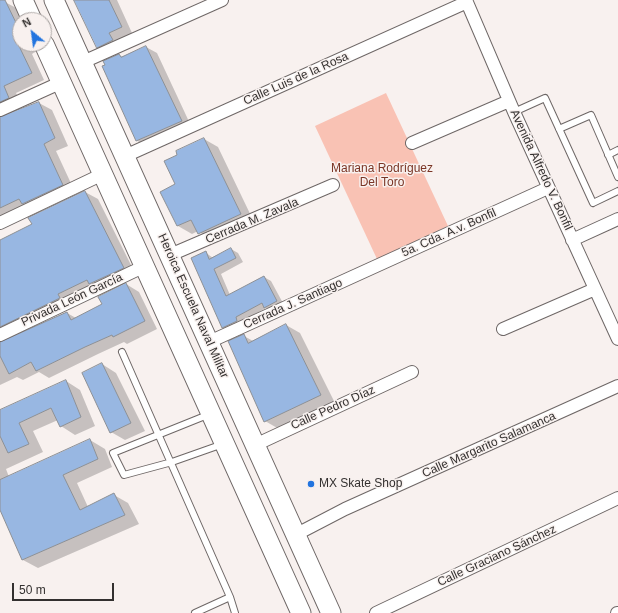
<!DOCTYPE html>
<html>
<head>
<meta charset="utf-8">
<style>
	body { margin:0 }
	#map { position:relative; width:618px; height:613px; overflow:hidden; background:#f8f1ef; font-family:Helvetica,sans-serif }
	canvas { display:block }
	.north { position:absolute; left:12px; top:12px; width:40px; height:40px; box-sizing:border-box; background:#f8f1ef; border:1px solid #a9a4a2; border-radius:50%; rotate:331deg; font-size:11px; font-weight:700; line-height:16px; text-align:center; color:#33302f }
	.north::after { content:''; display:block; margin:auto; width:14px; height:18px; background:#2274df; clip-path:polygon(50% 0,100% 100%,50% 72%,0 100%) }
	.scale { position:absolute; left:12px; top:583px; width:102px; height:18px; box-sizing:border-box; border:2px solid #33302f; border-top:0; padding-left:5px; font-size:12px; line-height:14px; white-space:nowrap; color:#33302f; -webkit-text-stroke:3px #f8f1ef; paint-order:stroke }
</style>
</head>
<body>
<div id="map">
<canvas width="618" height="613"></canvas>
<div class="north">N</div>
<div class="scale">50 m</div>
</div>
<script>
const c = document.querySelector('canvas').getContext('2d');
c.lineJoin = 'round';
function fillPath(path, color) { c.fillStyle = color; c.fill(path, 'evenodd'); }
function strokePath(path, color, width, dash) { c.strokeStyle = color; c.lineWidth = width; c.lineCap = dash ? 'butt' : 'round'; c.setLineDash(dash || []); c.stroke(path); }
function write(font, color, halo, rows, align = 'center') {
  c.font = font + ' Helvetica,sans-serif'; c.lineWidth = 3; c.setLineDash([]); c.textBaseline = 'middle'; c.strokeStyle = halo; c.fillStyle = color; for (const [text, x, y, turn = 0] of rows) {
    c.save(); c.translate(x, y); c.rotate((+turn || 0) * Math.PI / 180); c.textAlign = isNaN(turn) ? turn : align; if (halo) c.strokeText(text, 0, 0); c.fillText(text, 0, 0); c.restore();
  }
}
fillPath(new Path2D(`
	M386,93L448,226L377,259L315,126Z`), '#f9c2b4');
fillPath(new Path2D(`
	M75,0H117L132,33L120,39L109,53L98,47Z
	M5,2L18,9L24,20H20V44H35L38,50L32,54L44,80L16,93L22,105L7,113L6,116L39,103L52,110L68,146L56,151L75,192L0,220V4Z
	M146,47L157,53L192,128L147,147L136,140L119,55L123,57Z
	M204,139L218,147L254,222L214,242L198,231L192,234L178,226L177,185L179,155Z
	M85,192L98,199L136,275L6,339V341L67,313L76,318L103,305L126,284L139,292L157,329L127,344L124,342L98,354L49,378L39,372L23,380L17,377L0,385V241L33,225Z
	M231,249L238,253L243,262L221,274L230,295L264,277L271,281L284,305L272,312L266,308L242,321L230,331L223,327L205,252L213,258Z
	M286,325L300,333L335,403L279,429L265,421L244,336L253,341Z
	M102,364L116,373L145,431L125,440L111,432Z
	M66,381L80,390L95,426L75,435L61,426L58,420L33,431L43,452L6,469L9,477L90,440L105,449L112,467L77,483L88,507L114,495L128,503L139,524L38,568L23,560L0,508V411Z`), '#0003');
const building = new Path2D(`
	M0,0H5L20,31L19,46L32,73L4,86L9,98L0,102Z
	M74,0H109L122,27L109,33L113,40L97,48Z
	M146,46L182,121L136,141L102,66L105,65L103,61L119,54L121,57Z
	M39,102L55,138L44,144L63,185L22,204L19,199L0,208V117Z
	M204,138L241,214L198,234L191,220L177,226L160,192L175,184L164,161L177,155L176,151Z
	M85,191L124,268L89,284L87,280L58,294L60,298L0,327V240L32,224L28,218Z
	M231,248L236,258L214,269L226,296L264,276L277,301L264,308L262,303L236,317L237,321L222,328L191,258L206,251L209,259Z
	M126,283L145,321L113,337L112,335L85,347L36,371L31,362L9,374L0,356V342L67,312L71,320L102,304L98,297Z
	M286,324L321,395L264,422L228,341L244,334L248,343Z
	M102,363L131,423L110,433L82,373Z
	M66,380L81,417L60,427L51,408L19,423L29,444L8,453L0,436V410Z
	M90,439L98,459L63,475L80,510L114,493L125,515L22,560L0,510V480Z`);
fillPath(building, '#98b7e2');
strokePath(building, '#8d9095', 1);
const lane = new Path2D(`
	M514,112L545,98L593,203L618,191
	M559,129L591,115L618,177
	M608,155L618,150
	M122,352L230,597L195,613
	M210,414L113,453L124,475L172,462L223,444
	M230,597L235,613`);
const street = new Path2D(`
	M466,0L514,112L618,339
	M83,62L222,0
	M0,110L62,82
	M412,143L509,101
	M125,156L467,2
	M0,223L103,174
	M572,240L618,219
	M170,255L333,185
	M503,329L595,289
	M0,335L145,266
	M209,342L548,188
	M255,445L412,372
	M295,535L345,509L618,386
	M376,613L618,498
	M617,613H618`);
const primary = new Path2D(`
	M23,0L32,20
	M54,0L331,613
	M44,44L301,613`);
strokePath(lane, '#6e6766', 8);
strokePath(street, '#6e6766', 14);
strokePath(primary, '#6e6766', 21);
strokePath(lane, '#fff', 6);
strokePath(street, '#fff', 12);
strokePath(primary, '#fff', 19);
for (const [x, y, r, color] of [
	[311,484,4,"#2274df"]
]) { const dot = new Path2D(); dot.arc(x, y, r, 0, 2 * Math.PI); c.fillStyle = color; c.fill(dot); strokePath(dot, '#f8f1ef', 1.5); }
write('12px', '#33302f', '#f8f1ef', [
	["Calle Luis de la Rosa",296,79,-24],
	["Avenida Alfredo V. Bonfil",541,170,65],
	["Cerrada M. Zavala",252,221,-23],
	["5a. Cda. A.v. Bonfil",449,233,-24],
	["Privada León García",72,300,-25],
	["Cerrada J. Santiago",293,304,-24],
	["Heroica Escuela Naval Militar",193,306,66],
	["Calle Pedro Díaz",333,408,-24],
	["Calle Margarito Salamanca",489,445,-24],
	["Calle Graciano Sánchez",497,556,-25]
]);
write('12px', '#7a3525', '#f8f1ef', [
	["Mariana Rodríguez",382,169],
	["Del Toro",382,183]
]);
write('12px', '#33302f', '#f8f1ef', [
	["MX Skate Shop",319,484]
], 'left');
</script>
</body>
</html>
